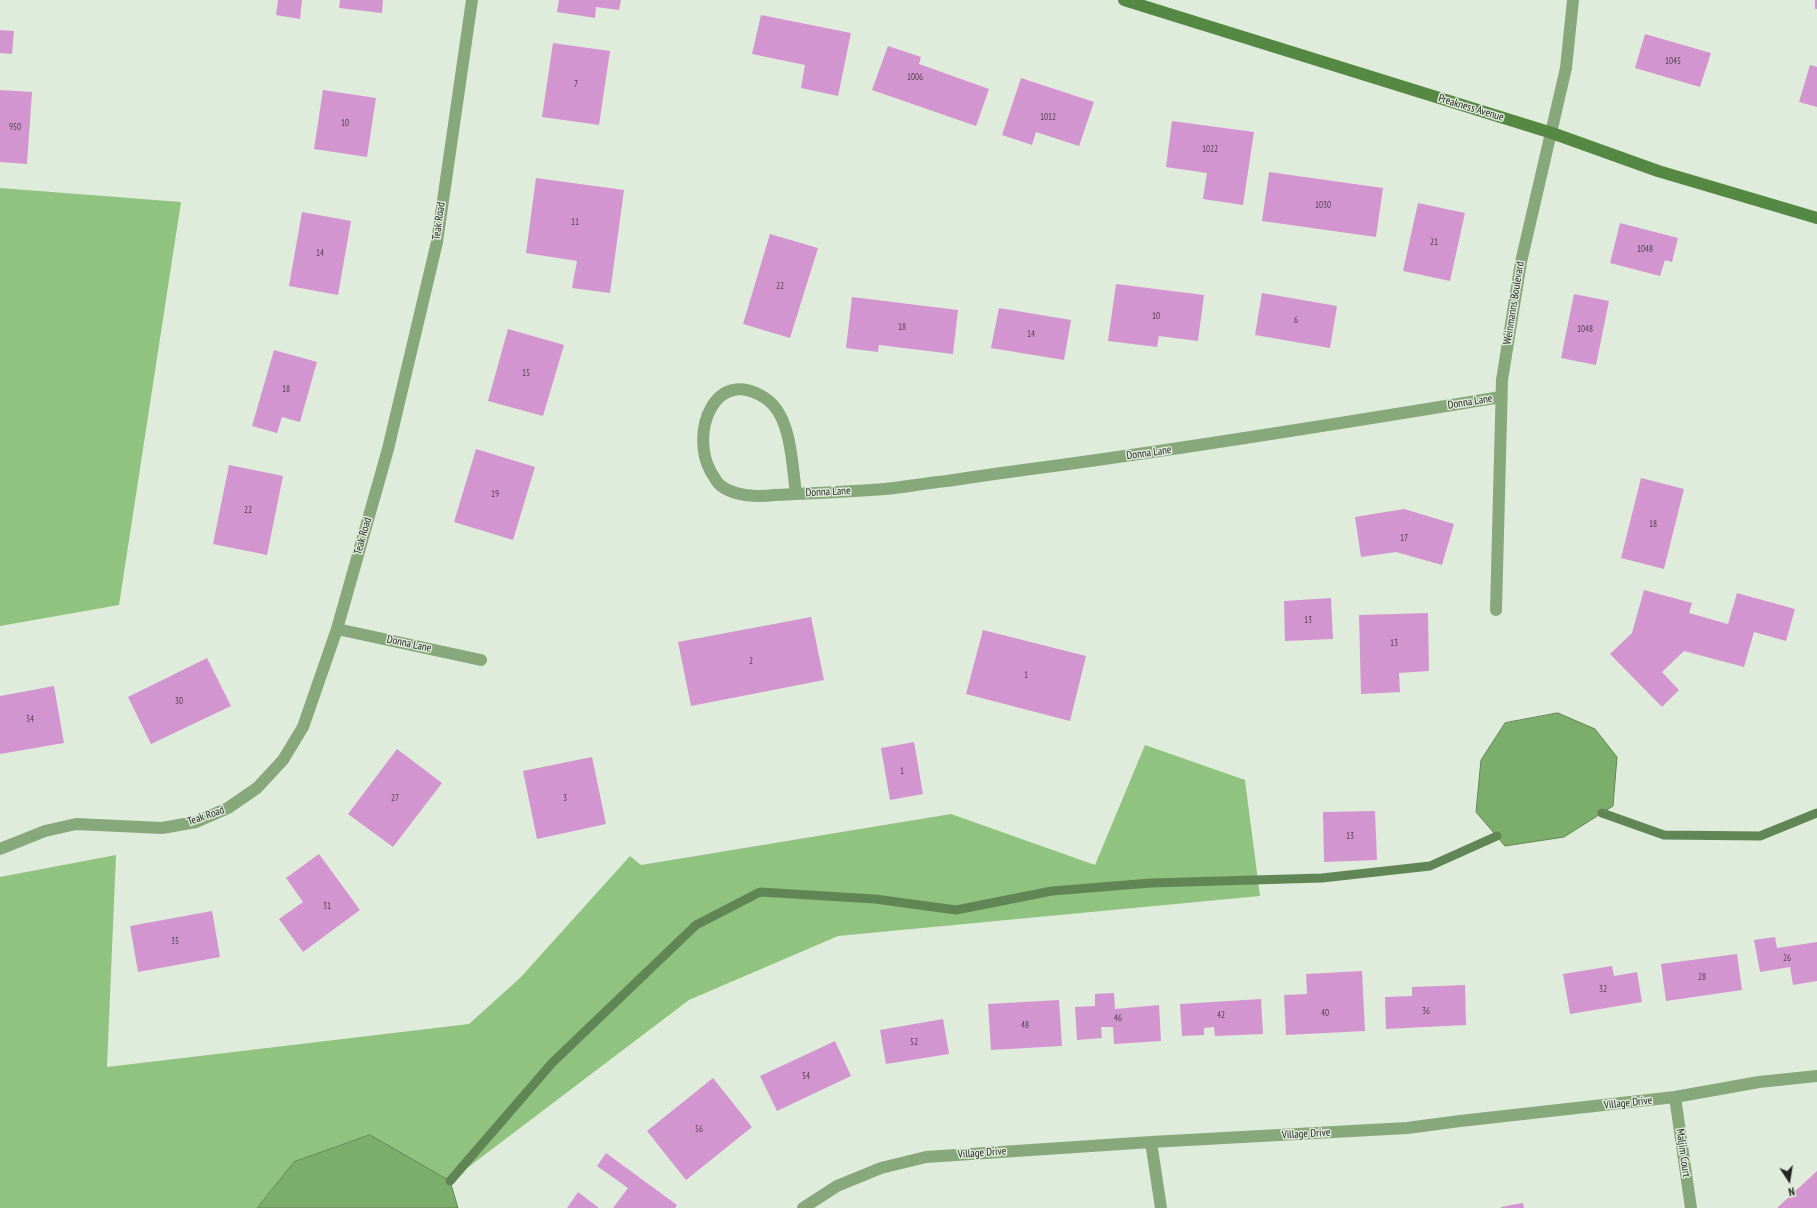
<!DOCTYPE html>
<html>
<head>
<meta charset="utf-8">
<style>
	body { margin:0 }
	#map { position:relative; width:1817px; height:1208px; overflow:hidden; background:#e0ecdb; font-family:"PT Sans Narrow",sans-serif }
	canvas { display:block }
	.north { position:absolute; left:1769px; top:1160px; width:40px; height:40px; -webkit-text-stroke:3px #e0ecdb; paint-order:stroke; rotate:168deg; font-size:11px; font-weight:700; line-height:16px; text-align:center; color:#232721 }
	.north::after { content:''; display:block; margin:auto; width:14px; height:18px; background:#232721; clip-path:polygon(50% 0,100% 100%,50% 72%,0 100%) }
</style>
</head>
<body>
<div id="map">
<canvas width="1817" height="1208"></canvas>
<div class="north">N</div>
</div>
<script>
const c = document.querySelector('canvas').getContext('2d');
c.lineJoin = 'round';
function fillPath(path, color) { c.fillStyle = color; c.fill(path, 'evenodd'); }
function strokePath(path, color, width, dash) { c.strokeStyle = color; c.lineWidth = width; c.lineCap = dash ? 'butt' : 'round'; c.setLineDash(dash || []); c.stroke(path); }
function write(font, color, halo, rows, align = 'center') {
  c.font = font + ' "PT Sans Narrow",sans-serif'; c.lineWidth = 3; c.setLineDash([]); c.textBaseline = 'middle'; c.strokeStyle = halo; c.fillStyle = color; for (const [text, x, y, turn = 0] of rows) {
    c.save(); c.translate(x, y); c.rotate((+turn || 0) * Math.PI / 180); c.textAlign = isNaN(turn) ? turn : align; if (halo) c.strokeText(text, 0, 0); c.fillText(text, 0, 0); c.restore();
  }
}
fillPath(new Path2D(`
	M0,188L181,202L119,605L0,626Z
	M1145,745L1245,780L1260,896L838,936L689,1000L450,1181L370,1135L294,1162L257,1208H0V877L116,855L107,1067L469,1024L520,978L630,856L641,865L951,814L1095,865Z`), '#90c37f');
const water = new Path2D(`
	M1558,713L1595,729L1617,757L1613,806L1564,837L1505,846L1476,812L1481,760L1505,723Z
	M370,1135L450,1181L458,1208H257L294,1162Z`);
fillPath(water, '#7cae6b');
strokePath(water, '#618655', 1);
strokePath(new Path2D(`
	M1602,813L1664,835L1760,836L1817,813
	M450,1181L552,1063L696,925L760,892L875,899L956,910L1052,891L1151,883L1322,878L1430,866L1497,836`), '#618655', 9);
fillPath(new Path2D(`
	M278,0H302L300,19L276,15Z
	M340,0H383L382,13L339,8Z
	M559,0H621L619,10L596,7L595,18L557,12Z
	M1815,0H1817V9H1815Z
	M761,15L851,33L838,96L801,88L805,65L752,54Z
	M0,30L14,31L12,54L0,53Z
	M1645,34L1711,53L1700,87L1635,68Z
	M553,43L610,51L599,125L542,117Z
	M888,46L921,57L919,64L989,89L976,126L872,90Z
	M1810,65L1817,67V107L1799,102Z
	M1021,78L1094,102L1079,146L1036,132L1032,145L1002,135Z
	M0,90L32,92L27,164L0,162Z
	M323,90L376,98L367,157L314,149Z
	M1172,121L1254,132L1243,205L1203,199L1207,173L1166,167Z
	M1269,172L1383,188L1376,237L1262,221Z
	M536,178L624,190L610,293L572,288L577,261L526,253Z
	M1418,203L1465,213L1450,281L1403,271Z
	M302,212L351,221L338,295L289,286Z
	M1620,223L1678,238L1672,262L1665,260L1660,276L1610,263Z
	M770,234L818,248L790,338L743,324Z
	M1116,284L1204,295L1198,341L1159,336L1157,347L1108,341Z
	M1262,293L1337,306L1330,348L1255,335Z
	M1574,294L1609,301L1596,365L1561,358Z
	M852,297L958,310L953,354L879,345L878,352L846,348Z
	M999,308L1071,320L1064,360L991,348Z
	M508,329L564,345L543,416L488,401Z
	M274,350L317,362L300,422L282,417L277,433L252,426Z
	M476,449L535,467L513,540L454,522Z
	M229,465L283,476L267,555L213,544Z
	M1641,478L1684,489L1664,569L1621,558Z
	M1404,509L1454,524L1442,565L1396,552L1361,557L1355,517Z
	M1644,590L1692,603L1689,613L1728,624L1737,593L1795,609L1786,641L1754,632L1744,667L1684,651L1662,672L1679,690L1662,707L1610,654L1632,633Z
	M1331,598L1333,639L1285,641L1284,601Z
	M1428,613L1429,671L1399,673L1400,692L1361,694L1359,615Z
	M811,617L824,680L691,706L678,642Z
	M983,630L1086,656L1070,721L966,694Z
	M207,658L231,706L151,744L128,697Z
	M54,686L64,743L0,754V696Z
	M914,742L923,794L890,800L881,748Z
	M397,749L442,783L393,847L348,814Z
	M592,757L606,824L537,839L523,771Z
	M1375,811L1377,860L1324,862L1323,812Z
	M319,854L360,910L303,952L279,919L303,902L286,878Z
	M212,911L220,957L138,972L130,926Z
	M1775,937L1777,948L1817,942V981L1793,985L1790,967L1760,972L1754,940Z
	M1737,954L1742,990L1666,1001L1661,964Z
	M1612,966L1614,976L1637,972L1642,1002L1570,1014L1563,974Z
	M1362,971L1365,1031L1286,1035L1284,995L1307,994L1306,974Z
	M1465,985L1466,1025L1386,1029L1385,997L1412,996V987Z
	M1114,993L1115,1009L1159,1005L1161,1041L1114,1044L1113,1027H1101L1102,1038L1077,1040L1075,1007L1095,1006V994Z
	M1261,999L1263,1034L1215,1036L1214,1027L1204,1028V1035L1182,1036L1180,1004Z
	M1059,1000L1062,1046L991,1050L988,1004Z
	M943,1019L949,1054L886,1064L880,1030Z
	M835,1041L851,1076L777,1111L760,1076Z
	M713,1078L752,1127L686,1180L647,1131Z
	M606,1153L677,1205L675,1208H613L628,1188L597,1166Z
	M1817,1171V1208H1777Z
	M578,1192L599,1208H567Z
	M1523,1203L1524,1208H1501V1207Z`), '#d395d0');
strokePath(new Path2D(`
	M796,494C792,466 792,415 765,398C715,365 689,433 711,472C714,476 716,482 720,485C735,497 757,497 775,495C812,493 848,492 885,489C906,487 926,483 947,481C985,475 1023,470 1061,465C1208,445 1355,421 1501,397
	M1496,610L1502,380L1521,262L1566,68L1573,0
	M337,629L481,660
	M0,849L45,831L76,824L162,828L196,822L228,808L257,788L283,760L303,727L337,629L388,449L437,242L472,0
	M1675,1097L1691,1208
	M1151,1142L1161,1208
	M803,1208L837,1186L881,1168L926,1157L1151,1142L1407,1128L1460,1121L1675,1097L1759,1082L1817,1076`), '#86a87a', 12);
strokePath(new Path2D(`
	M1124,0L1552,133L1658,171L1817,218`), '#558843', 12);
write('9px', '#4f424d', null, [
	["1045",1673,61],
	["1006",915,77],
	["7",576,84],
	["1012",1048,117],
	["10",345,123],
	["950",15,127],
	["1022",1210,149],
	["1030",1323,205],
	["11",575,222],
	["21",1434,242],
	["1048",1645,249],
	["14",320,253],
	["22",780,286],
	["10",1156,316],
	["6",1296,320],
	["18",902,327],
	["1048",1585,329],
	["14",1031,334],
	["15",526,373],
	["18",286,389],
	["19",495,494],
	["22",248,510],
	["18",1653,524],
	["17",1404,538],
	["13",1308,620],
	["13",1394,643],
	["2",751,661],
	["1",1026,675],
	["30",179,701],
	["34",30,719],
	["1",902,771],
	["27",395,798],
	["3",565,798],
	["13",1350,836],
	["31",327,906],
	["35",175,941],
	["26",1787,958],
	["28",1702,977],
	["32",1603,989],
	["36",1426,1011],
	["40",1325,1013],
	["42",1221,1015],
	["46",1118,1018],
	["48",1025,1025],
	["52",914,1042],
	["54",806,1076],
	["56",699,1129]
]);
write('11px', '#232721', '#e0ecdb', [
	["Preakness Avenue",1471,108,17],
	["Teak Road",439,221,-82],
	["Weinmanns Boulevard",1514,303,-81],
	["Donna Lane",1470,402,-9],
	["Donna Lane",1149,453,-8],
	["Donna Lane",828,492,-3],
	["Teak Road",363,536,-74],
	["Donna Lane",409,644,12],
	["Teak Road",206,816,-19],
	["Village Drive",1628,1103,-6],
	["Village Drive",1306,1134,-3],
	["Village Drive",982,1153,-4],
	["Maljim Court",1683,1153,82]
]);
</script>
</body>
</html>
